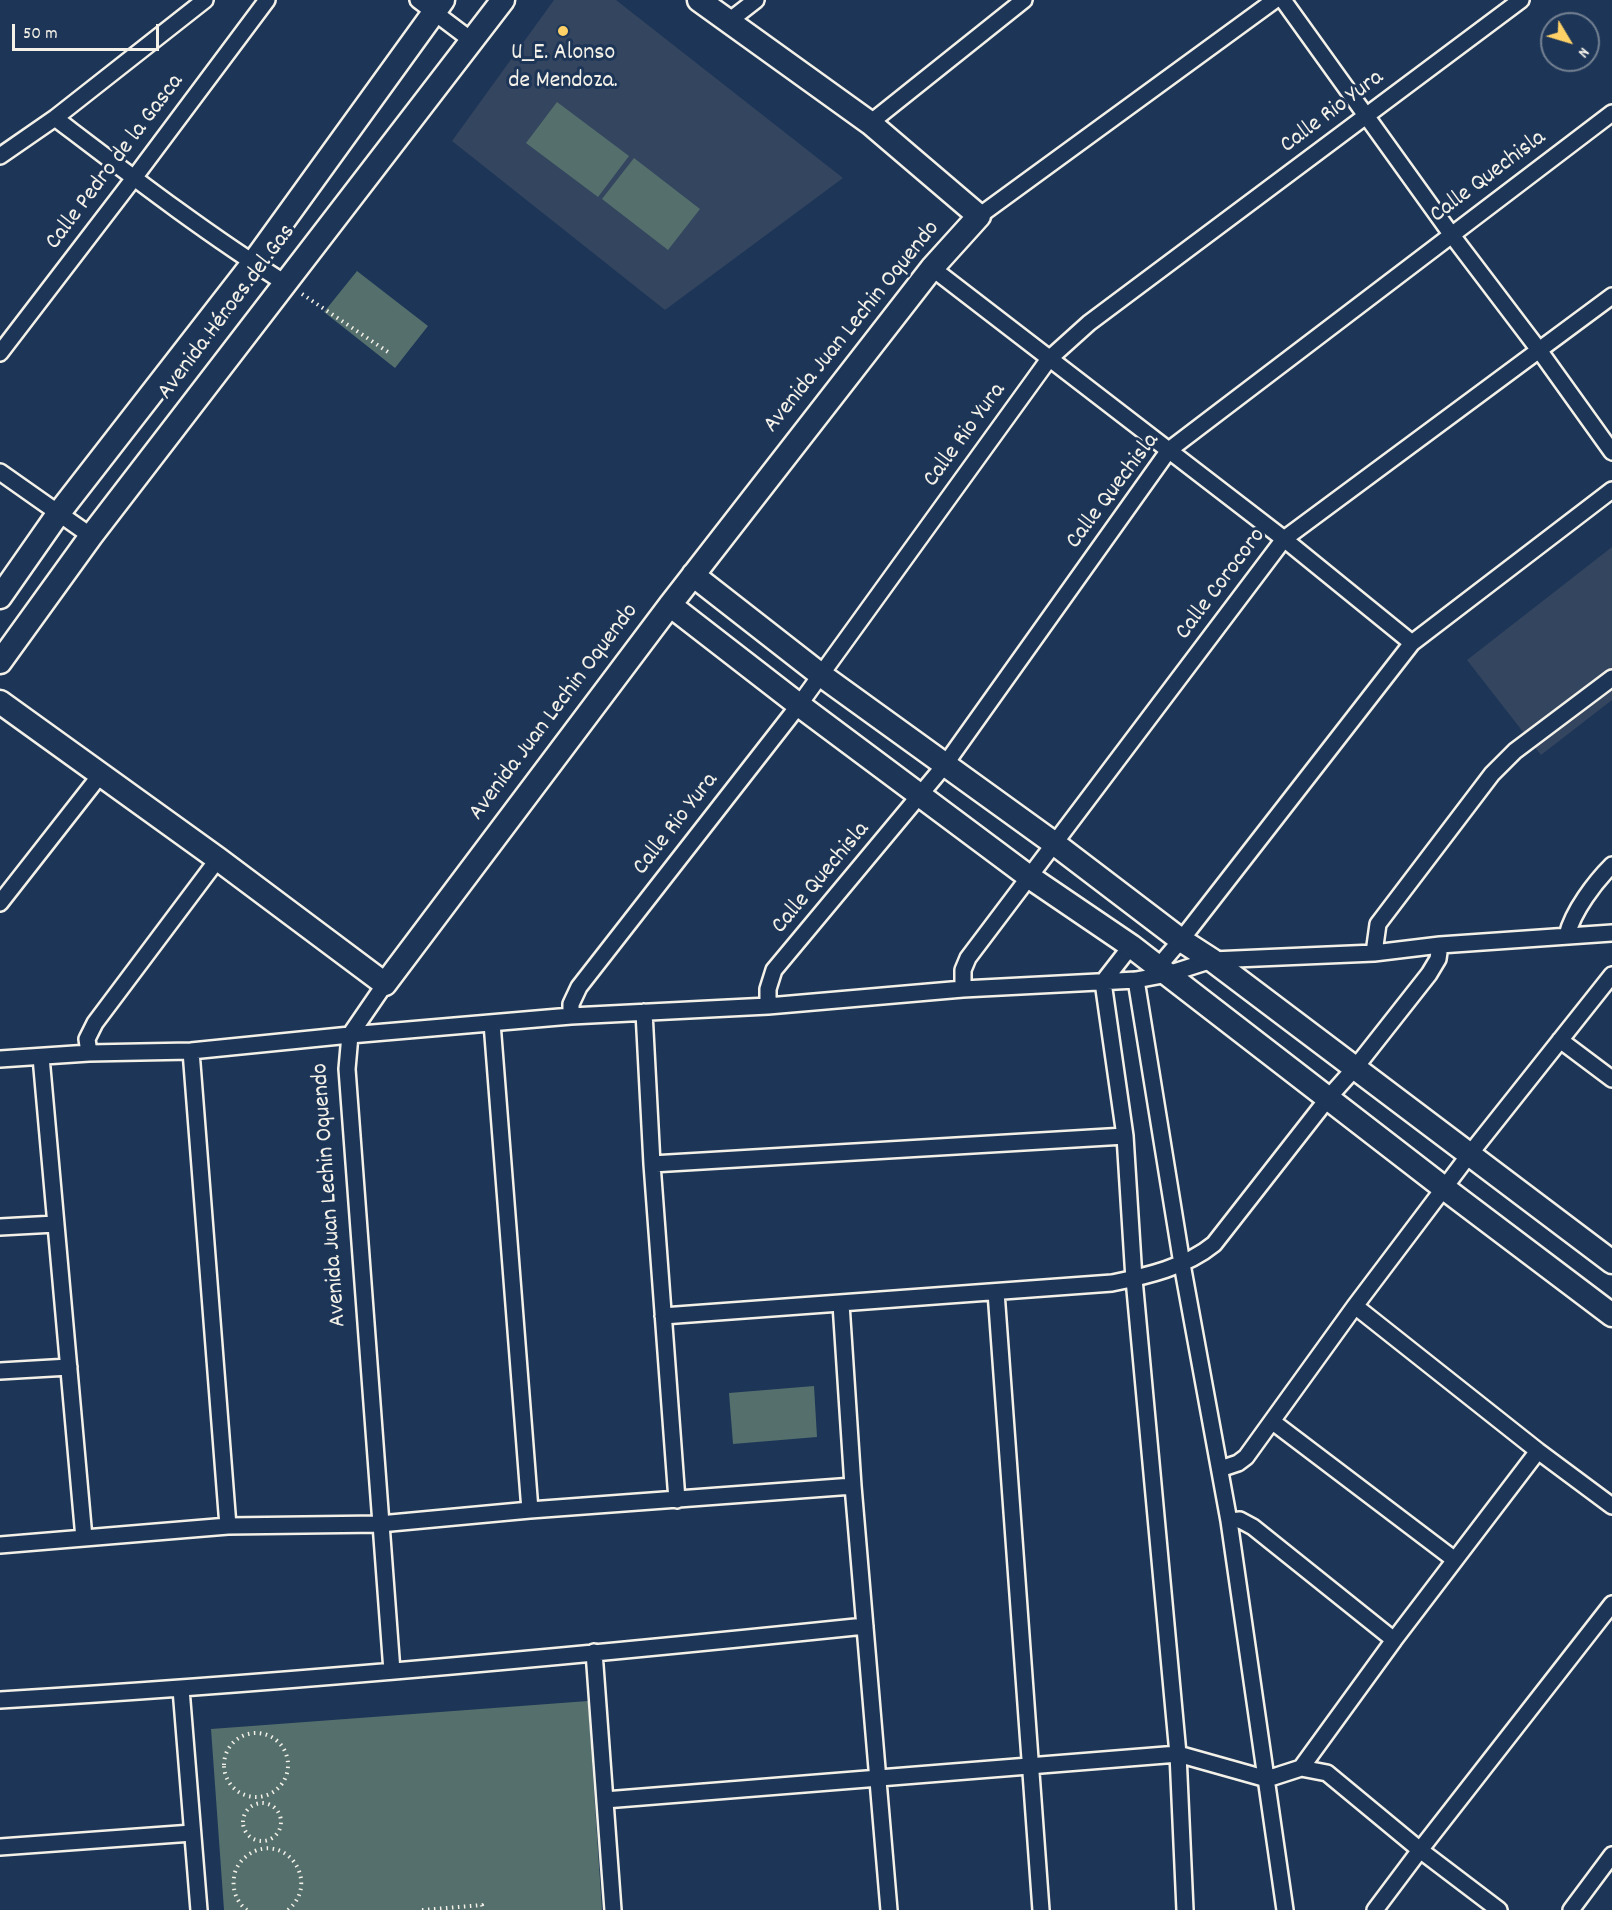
<!DOCTYPE html>
<html>
<head>
<meta charset="utf-8">
<style>
	body { margin:0 }
	#map { position:relative; width:1612px; height:1910px; overflow:hidden; background:#1d3557; font-family:Dekko,sans-serif }
	canvas { display:block }
	.north { position:absolute; left:1540px; top:12px; width:60px; height:60px; box-sizing:border-box; background:#1d3557; border:2px solid #738091; border-radius:50%; rotate:128deg; font-size:16px; font-weight:700; line-height:24px; text-align:center; color:#f4f1e8 }
	.north::after { content:''; display:block; margin:auto; width:21px; height:27px; background:#ffd166; clip-path:polygon(50% 0,100% 100%,50% 72%,0 100%) }
	.scale { position:absolute; left:12px; top:24px; width:147px; height:27px; box-sizing:border-box; border:3px solid #f4f1e8; border-top:0; padding-left:8px; font-size:18px; line-height:21px; white-space:nowrap; color:#f4f1e8; -webkit-text-stroke:4px #1d3557; paint-order:stroke }
</style>
</head>
<body>
<div id="map">
<canvas width="1612" height="1910"></canvas>
<div class="north">N</div>
<div class="scale">50 m</div>
</div>
<script>
const c = document.querySelector('canvas').getContext('2d');
c.lineJoin = 'round';
function fillPath(path, color) { c.fillStyle = color; c.fill(path, 'evenodd'); }
function strokePath(path, color, width, dash) { c.strokeStyle = color; c.lineWidth = width; c.lineCap = dash ? 'butt' : 'round'; c.setLineDash(dash || []); c.stroke(path); }
function write(font, color, halo, rows, align = 'center') {
  c.font = font + ' Dekko,sans-serif'; c.lineWidth = 6; c.setLineDash([]); c.textBaseline = 'middle'; c.strokeStyle = halo; c.fillStyle = color; for (const [text, x, y, turn = 0] of rows) {
    c.save(); c.translate(x, y); c.rotate((+turn || 0) * Math.PI / 180); c.textAlign = isNaN(turn) ? turn : align; if (halo) c.strokeText(text, 0, 0); c.fillText(text, 0, 0); c.restore();
  }
}
fillPath(new Path2D(`
	M554,0H616L843,178L665,310L452,141Z
	M1612,547V700L1541,755L1467,660Z`), '#34455f');
fillPath(new Path2D(`
	M557,102L629,156L598,197L526,143Z
	M634,158L700,209L668,250L602,199Z
	M357,271L428,326L395,368L324,312Z
	M814,1386L817,1437L733,1444L729,1393Z
	M588,1701L602,1910H224L211,1729Z`), '#546f6c');
const street = new Path2D(`
	M418,0L471,40
	M1283,0L1451,234L1539,350L1612,452
	M729,21L756,0
	M55,118C130,175 205,233 285,283
	M870,123L1024,0
	M0,156L55,118L205,0
	M979,216L1275,0
	M932,268L1284,539L1412,643
	M0,353L134,178L267,0
	M0,472L91,536
	M0,903L101,774
	M1567,935C1573,911 1595,882 1612,865
	M1131,946L1103,982L1125,1136L1134,1279L1178,1754L1185,1910
	M1374,953L1378,924L1492,774L1515,751L1612,678
	M1158,967L1181,940L1412,643L1612,490
	M1136,980L1182,1264L1229,1521L1285,1910
	M385,984L350,1035L347,1069L392,1671
	M963,989V970L968,958L1284,539L1612,296
	M768,1006V989L774,970L944,766L1169,450L1612,113
	M644,1012L652,1164L677,1500
	M571,1016V1004L579,987L799,705L1049,359L1089,323L1521,0
	M492,1023L530,1510
	M1560,1040L1612,1079
	M191,1051L228,1526
	M89,1053L87,1039L95,1023L218,859
	M41,1057L84,1538
	M0,1059L89,1053L191,1051L350,1035L571,1016L768,1006L963,989L1136,980L1168,974L1212,960L1374,953L1440,945L1612,933
	M652,1164L1125,1136
	M0,1227L55,1224
	M996,1292L1041,1910
	M841,1304L853,1486L889,1910
	M1355,1306L1538,1451L1612,1506
	M663,1316L1112,1283C1147,1276 1186,1267 1214,1244L1329,1097L1355,1068L1429,974L1438,959L1440,945
	M0,1371L69,1367
	M1273,1422L1455,1560
	M1220,1469L1238,1463L1246,1457L1355,1306L1469,1155L1612,975
	M1229,1521L1240,1520L1253,1527L1394,1640
	M0,1545L228,1526L380,1524L530,1510L853,1486
	M594,1652L613,1910
	M181,1689L199,1910
	M0,1700C289,1683 577,1656 865,1626
	M1301,1768L1394,1640L1538,1451
	M605,1800L1178,1754L1267,1779L1301,1768L1327,1773L1420,1850L1499,1910
	M0,1847L192,1833
	M1375,1910L1420,1850L1612,1604
	M1571,1910L1612,1855`);
const secondary = new Path2D(`
	M693,575L821,675L1055,844L1181,940L1212,960L1612,1262
	M0,597L58,514L253,263L443,0
	M670,605L799,705L1028,876L1131,946L1444,1188L1612,1315
	M0,662L91,536L503,0
	M0,702L218,859L385,984L670,605L932,268L979,216L870,123L699,0`);
strokePath(street, '#f4f1e8', 20);
strokePath(secondary, '#f4f1e8', 27);
strokePath(new Path2D(`
	M302,294L388,352
	M224 1765a32 32 0 1 1 64 0a32 32 0 1 1-64 0Z
	M243 1822a19 19 0 1 1 38 0a19 19 0 1 1-38 0Z
	M247,1910C237,1903 232,1890 234,1877C235,1868 241,1860 248,1855C284,1830 322,1881 288,1910
	M422,1910L482,1905L483,1910`), '#f4f1e8', 4, [1.5, 4.5]);
strokePath(street, '#1d3557', 15);
strokePath(secondary, '#1d3557', 22);
for (const [x, y, r, color] of [
	[563,31,6,"#ffd166"]
]) { const dot = new Path2D(); dot.arc(x, y, r, 0, 2 * Math.PI); c.fillStyle = color; c.fill(dot); strokePath(dot, '#1d3557', 2); }
write('24px', '#f4f1e8', '#1d3557', [
	["U_E. Alonso",563,55],
	["de Mendoza.",563,83]
]);
write('24px', '#f4f1e8', '#1d3557', [
	["Calle Rio Yura",1333,113,-37],
	["Calle Pedro de la Gasca",116,163,-53],
	["Calle Quechisla",1489,178,-37],
	["Avenida Héroes del Gas",228,313,-53],
	["Avenida Juan Lechin Oquendo",853,328,-51],
	["Calle Rio Yura",966,436,-54],
	["Calle Quechisla",1114,492,-53],
	["Calle Corocoro",1222,585,-53],
	["Avenida Juan Lechin Oquendo",555,713,-53],
	["Calle Rio Yura",677,825,-52],
	["Calle Quechisla",822,879,-50],
	["Avenida Juan Lechin Oquendo",331,1195,-94]
]);
</script>
</body>
</html>
